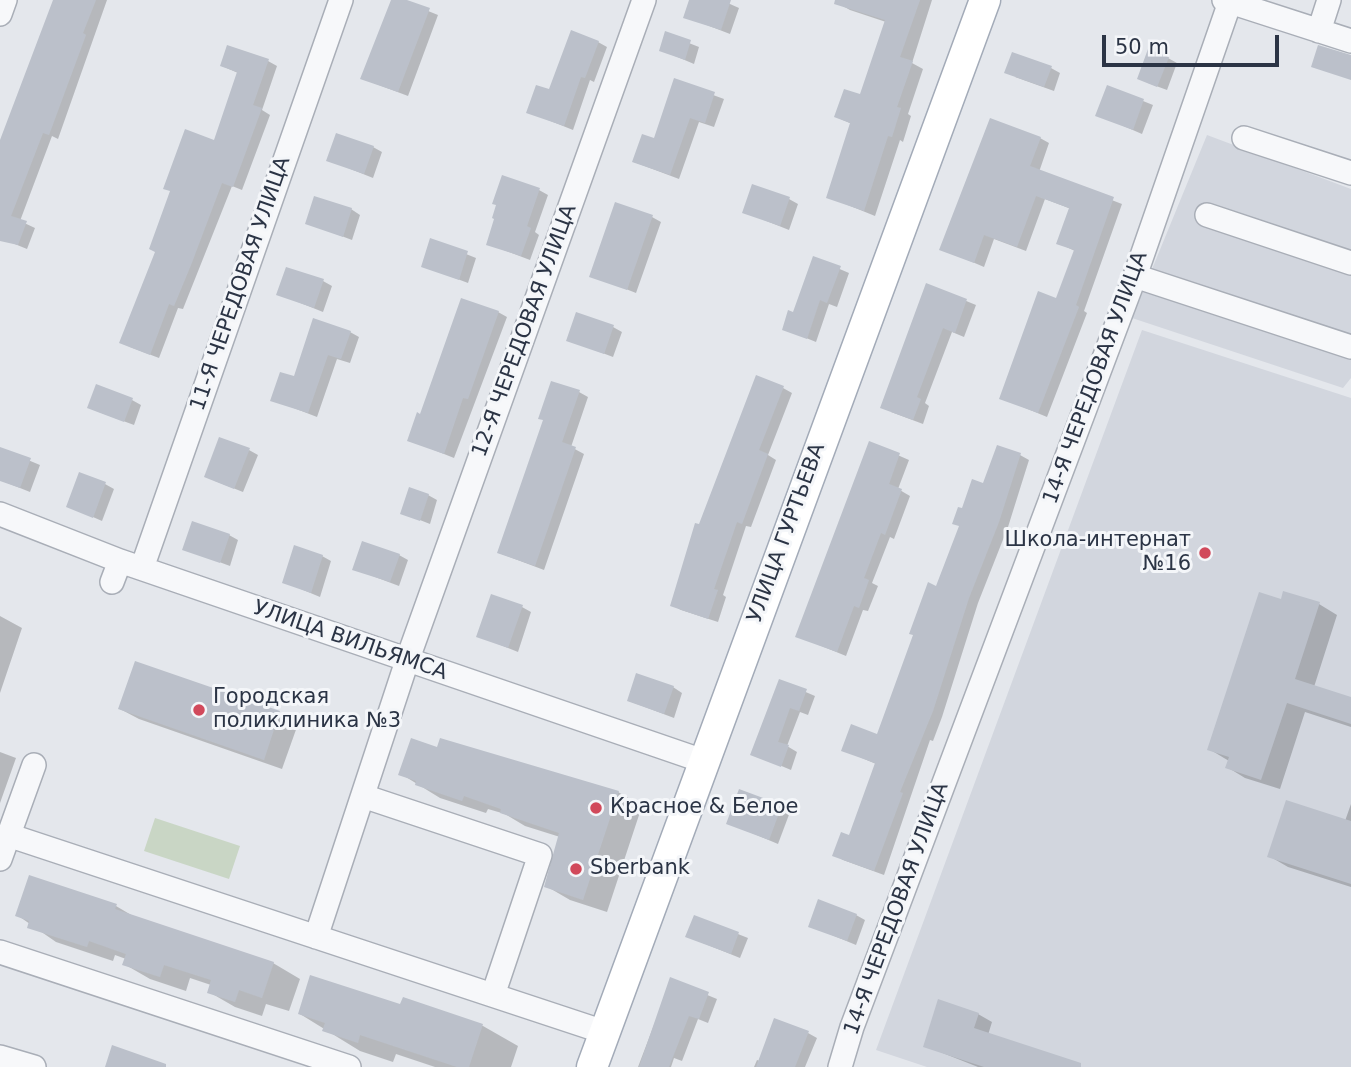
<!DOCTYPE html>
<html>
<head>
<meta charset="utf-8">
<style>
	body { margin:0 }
	#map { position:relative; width:1351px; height:1067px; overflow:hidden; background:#e4e7ec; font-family:"DejaVu Sans",sans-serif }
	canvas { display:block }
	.scale { position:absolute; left:1102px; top:35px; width:177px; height:32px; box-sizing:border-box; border:4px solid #2b3445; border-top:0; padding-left:9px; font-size:21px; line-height:24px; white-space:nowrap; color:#2b3445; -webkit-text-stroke:5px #f4f6f9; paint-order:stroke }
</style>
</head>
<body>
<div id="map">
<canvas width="1351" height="1067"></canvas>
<div class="scale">50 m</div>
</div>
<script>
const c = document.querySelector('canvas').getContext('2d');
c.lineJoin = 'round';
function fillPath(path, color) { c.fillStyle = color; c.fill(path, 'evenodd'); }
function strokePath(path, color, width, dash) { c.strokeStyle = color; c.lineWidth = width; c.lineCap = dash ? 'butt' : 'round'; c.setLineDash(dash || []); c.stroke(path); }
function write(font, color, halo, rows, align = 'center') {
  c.font = font + ' "DejaVu Sans",sans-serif'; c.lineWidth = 6; c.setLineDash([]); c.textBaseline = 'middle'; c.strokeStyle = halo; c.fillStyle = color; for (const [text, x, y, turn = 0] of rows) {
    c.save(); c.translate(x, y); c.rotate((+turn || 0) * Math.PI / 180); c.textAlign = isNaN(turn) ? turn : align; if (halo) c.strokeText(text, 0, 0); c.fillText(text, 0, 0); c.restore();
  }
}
fillPath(new Path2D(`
	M1207,135L1351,189V378L1343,388L1132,318Z
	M1142,330L1351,398V1067H927L876,1050Z`), '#d2d6de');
fillPath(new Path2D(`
	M155,818L240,846L229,879L144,851Z`), '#c9d6c5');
fillPath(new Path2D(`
	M54,0H107L58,139L52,136L20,221L35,228L27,249L0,238V147Z
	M392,0H401L438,15L408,96L363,79Z
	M691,0H721L739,8L730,34L686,17Z
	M840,0H932L912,63L923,69L908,114L911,116L903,142L900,140L875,216L828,197L852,124L836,117L861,96L886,22L850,10L839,4Z
	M666,34L699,47L694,64L661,50Z
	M598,42L607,47L594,82L590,80L573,130L528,112Z
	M1168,58L1177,63L1167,90L1148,83Z
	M268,61L277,66L262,110L270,115L242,190L232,186L183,309L178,308L159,358L130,347L121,342L215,142L238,73L222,66Z
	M1051,68L1060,73L1054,91L1015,77Z
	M675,81L724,99L714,127L699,122L679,179L634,162L655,140Z
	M1108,87L1153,105L1142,134L1098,115Z
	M1040,138L1049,143L1039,172L1122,204L1084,311L1087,313L1047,417L1001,398L1057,300L1075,251L1058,243L1071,209L1045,199L1026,251L994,239L984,267L942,249Z
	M373,147L382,152L373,178L328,160Z
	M539,190L548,195L535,232L539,235L530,260L488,244Z
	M789,199L798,204L789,230L744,212Z
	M351,209L360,215L352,240L307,223Z
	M652,217L661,222L636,293L598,278Z
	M431,240L476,258L468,283L423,266Z
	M814,258L849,273L837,307L829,304L816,342L784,329L794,314Z
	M323,281L332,286L323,312L278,294Z
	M927,285L976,305L964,337L952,332L925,403L929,406L923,424L891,412Z
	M498,312L507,317L454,458L409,440L422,416Z
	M613,327L622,332L613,357L568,340Z
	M350,332L359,337L350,363L337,359L317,417L273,400Z
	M783,388L792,393L768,455L776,460L751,527L746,526L723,595L726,597L718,622L681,610L672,605L700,526Z
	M579,392L588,397L571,447L584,454L544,570L499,553L545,420Z
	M132,400L141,405L134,425L99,412Z
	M870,443L909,460L898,489L910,496L894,539L890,537L872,583L878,586L868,611L863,610L846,656L797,636Z
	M4,450L40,465L30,492L0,480V461Z
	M249,450L258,455L243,492L215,481Z
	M1020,455L1029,460L1008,527L978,603L942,717L933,741L930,740L884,875L843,860L834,855L850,837L876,764L843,750L878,736L960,527L963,511L984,486Z
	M105,484L114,489L102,521L68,506Z
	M428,495L437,500L430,524L402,513Z
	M229,535L238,540L230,566L184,549Z
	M399,555L408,560L399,586L354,569Z
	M322,556L331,561L320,597L284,582Z
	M1282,601L1319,604L1337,615L1314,687L1351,699V727L1305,712L1280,789L1245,778L1227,767L1229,761L1209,749Z
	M522,607L531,612L518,652L478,636Z
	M0,616L22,628L0,693Z
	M136,663L280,713L298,724L282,769L139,719L120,709Z
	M780,681L815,696L808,715L800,712L787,746L797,752L791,770L753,754Z
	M673,687L682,693L674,718L629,701Z
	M438,749L618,792L642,806L607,912L570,900L546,886L560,837L525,826L505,814L488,809L486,813L440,798L401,774Z
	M0,752L16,758L0,803Z
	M740,792L790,812L778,844L728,823Z
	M1351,804V887L1288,867L1269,856L1345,821Z
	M30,877L116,906L138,919L273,963L300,979L289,1011L266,1004L262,1016L235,1007L209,992L211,985L190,978L186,991L150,979L124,964L126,959L115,955L113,961L56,942L17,915Z
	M856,915L865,920L856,945L810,926Z
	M695,917L748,938L740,958L688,937Z
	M671,980L717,999L708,1023L698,1019L682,1061L674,1058L671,1067H638Z
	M404,999L483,1026L518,1046L511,1067H435L396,1054L393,1062L360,1051L300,1014L402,1006Z
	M978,1014L992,1022L988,1035L1079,1067H978L925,1046Z
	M808,1033L817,1038L805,1067H754L757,1060L760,1061Z`), '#0003');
fillPath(new Path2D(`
	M53,0H96L83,33L86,35L49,135L43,133L11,216L27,221L18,245L0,241V140Z
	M391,0H407L430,8L398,92L360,79Z
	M689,0H731L721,30L683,18Z
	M835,0H920L900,57L913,61L897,107L901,108L892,137L888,136L864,211L826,198L850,123L834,117L844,89L860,94L885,20L834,4Z
	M571,30L599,41L585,78L581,77L564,126L526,113L536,85L549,89Z
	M665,31L691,40L685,60L659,51Z
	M227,45L269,59L253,105L262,108L233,187L222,183L191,265L174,306L169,304L150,355L119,343L155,252L149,249L170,191L163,189L185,129L214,140L237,72L220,66Z
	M1318,45L1351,55V80L1311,67Z
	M1148,49L1169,57L1157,87L1137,79Z
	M1012,52L1052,66L1044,87L1004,73Z
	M674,78L715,92L705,123L690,118L670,175L632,162L642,134L654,138Z
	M1107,85L1144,99L1133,130L1095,116Z
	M990,118L1041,137L1030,166L1114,197L1076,305L1079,307L1038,413L999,399L1038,291L1056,298L1074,250L1056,244L1069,208L1036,196L1017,247L984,235L974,263L939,250Z
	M336,133L374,146L364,174L326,161Z
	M502,175L540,188L527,226L531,228L521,256L486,245L494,219L492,218L496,205L492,204Z
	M752,184L790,197L780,226L742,213Z
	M314,196L352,208L343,237L305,224Z
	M615,202L653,215L627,290L589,277Z
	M430,238L468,251L459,280L421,267Z
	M813,256L841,266L827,303L820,300L807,339L782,330L788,310L793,312Z
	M286,267L324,279L314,308L276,295Z
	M926,283L967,299L955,333L943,328L917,397L921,399L913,420L880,408Z
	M461,298L499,311L468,399L463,398L444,454L407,441L417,412L420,414Z
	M576,312L614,325L604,354L566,341Z
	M313,318L351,331L341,359L328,355L308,413L270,401L280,372L294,376Z
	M756,375L784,386L759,450L768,454L742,524L737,522L714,589L718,590L708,619L670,606L695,523L699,524Z
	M551,381L580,390L562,442L576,447L535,566L497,553L543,420L538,419Z
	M96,384L133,398L124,422L87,408Z
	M219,437L250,448L234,489L204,477Z
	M869,441L900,453L889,484L902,489L885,535L881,533L864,578L869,580L859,608L854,606L837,652L795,637Z
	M997,445L1021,453L999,522L969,598L933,711L900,792L903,793L874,871L832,856L841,832L849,835L875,763L841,751L851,724L877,734L913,635L909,634L928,582L936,586L959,526L952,524L958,507L962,508L972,479L983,483Z
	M0,447L31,458L20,488L0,481Z
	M79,472L106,482L93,518L66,507Z
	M409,487L429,494L420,521L400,514Z
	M192,521L230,534L220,563L182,550Z
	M362,541L400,554L390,582L352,570Z
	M294,545L323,555L311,593L282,583Z
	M1283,591L1320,602L1295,679L1351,697V724L1287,703L1261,780L1225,768L1229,757L1207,750L1259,592L1281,599Z
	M491,594L523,605L508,648L476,637Z
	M135,661L280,711L264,760L118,709Z
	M636,673L674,686L664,714L627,701Z
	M779,679L807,689L799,711L790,708L778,742L789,745L781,767L750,755Z
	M411,738L437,747L440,738L619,791L583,900L544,887L559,833L500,813L501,809L464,796L462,801L415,785L416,781L398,775Z
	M739,789L782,805L769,840L726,824Z
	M1286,800L1351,821V884L1267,857Z
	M29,875L117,904L115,909L274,962L262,998L239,990L235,1002L207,993L211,980L164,965L160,977L122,965L126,954L89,941L87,947L27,928L29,921L15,916Z
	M818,899L857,914L847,941L808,927Z
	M694,915L739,932L731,954L685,937Z
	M310,975L400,1004L403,997L483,1024L469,1067H457L360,1035L358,1043L322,1031L325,1023L298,1014Z
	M670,977L709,992L699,1019L689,1016L669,1067H639Z
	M938,999L979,1013L974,1028L1081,1063V1067H984L923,1047Z
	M774,1018L809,1031L795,1067H756Z
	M112,1045L166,1064V1067H105Z`), '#bbc0ca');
const minor = new Path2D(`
	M1224,0L1351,41
	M0,14L5,0
	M1319,31L1329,0
	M1244,138L1351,173
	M1207,215L1351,263
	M1135,276L1351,347
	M0,514L120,561L703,761
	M142,568L341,0
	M112,582L120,561
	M363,796L540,855L493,995
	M8,835L604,1032
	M0,859L34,765
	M316,937L407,661L644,0
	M0,952L349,1067
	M0,1057L34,1067
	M840,1067L852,1027L1135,276L1230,2`);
const major = new Path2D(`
	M592,1067L985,0`);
strokePath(minor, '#a9aeb7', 26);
strokePath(major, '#a3abb8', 33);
strokePath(minor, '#f7f8fa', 23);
strokePath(major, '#fff', 30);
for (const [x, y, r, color] of [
	[1205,553,7,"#d1495b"],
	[199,710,7,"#d1495b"],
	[596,808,7,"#d1495b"],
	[576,869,7,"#d1495b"]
]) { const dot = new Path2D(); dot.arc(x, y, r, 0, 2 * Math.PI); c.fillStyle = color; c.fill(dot); strokePath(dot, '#f4f6f9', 2.5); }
write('21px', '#2b3445', '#f4f6f9', [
	["11-Я ЧЕРЕДОВАЯ УЛИЦА",241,284,-71],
	["12-Я ЧЕРЕДОВАЯ УЛИЦА",525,331,-70],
	["14-Я ЧЕРЕДОВАЯ УЛИЦА",1096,378,-70],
	["УЛИЦА ГУРТЬЕВА",787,533,-70],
	["УЛИЦА ВИЛЬЯМСА",350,641,19],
	["14-Я ЧЕРЕДОВАЯ УЛИЦА",897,909,-70]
]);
write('21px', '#2b3445', '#f4f6f9', [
	["Школа-интернат",1191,541,"right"],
	["№16",1191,565,"right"],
	["Городская",213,698],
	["поликлиника №3",213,722],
	["Красное & Белое",610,808],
	["Sberbank",590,869]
], 'left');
</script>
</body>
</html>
